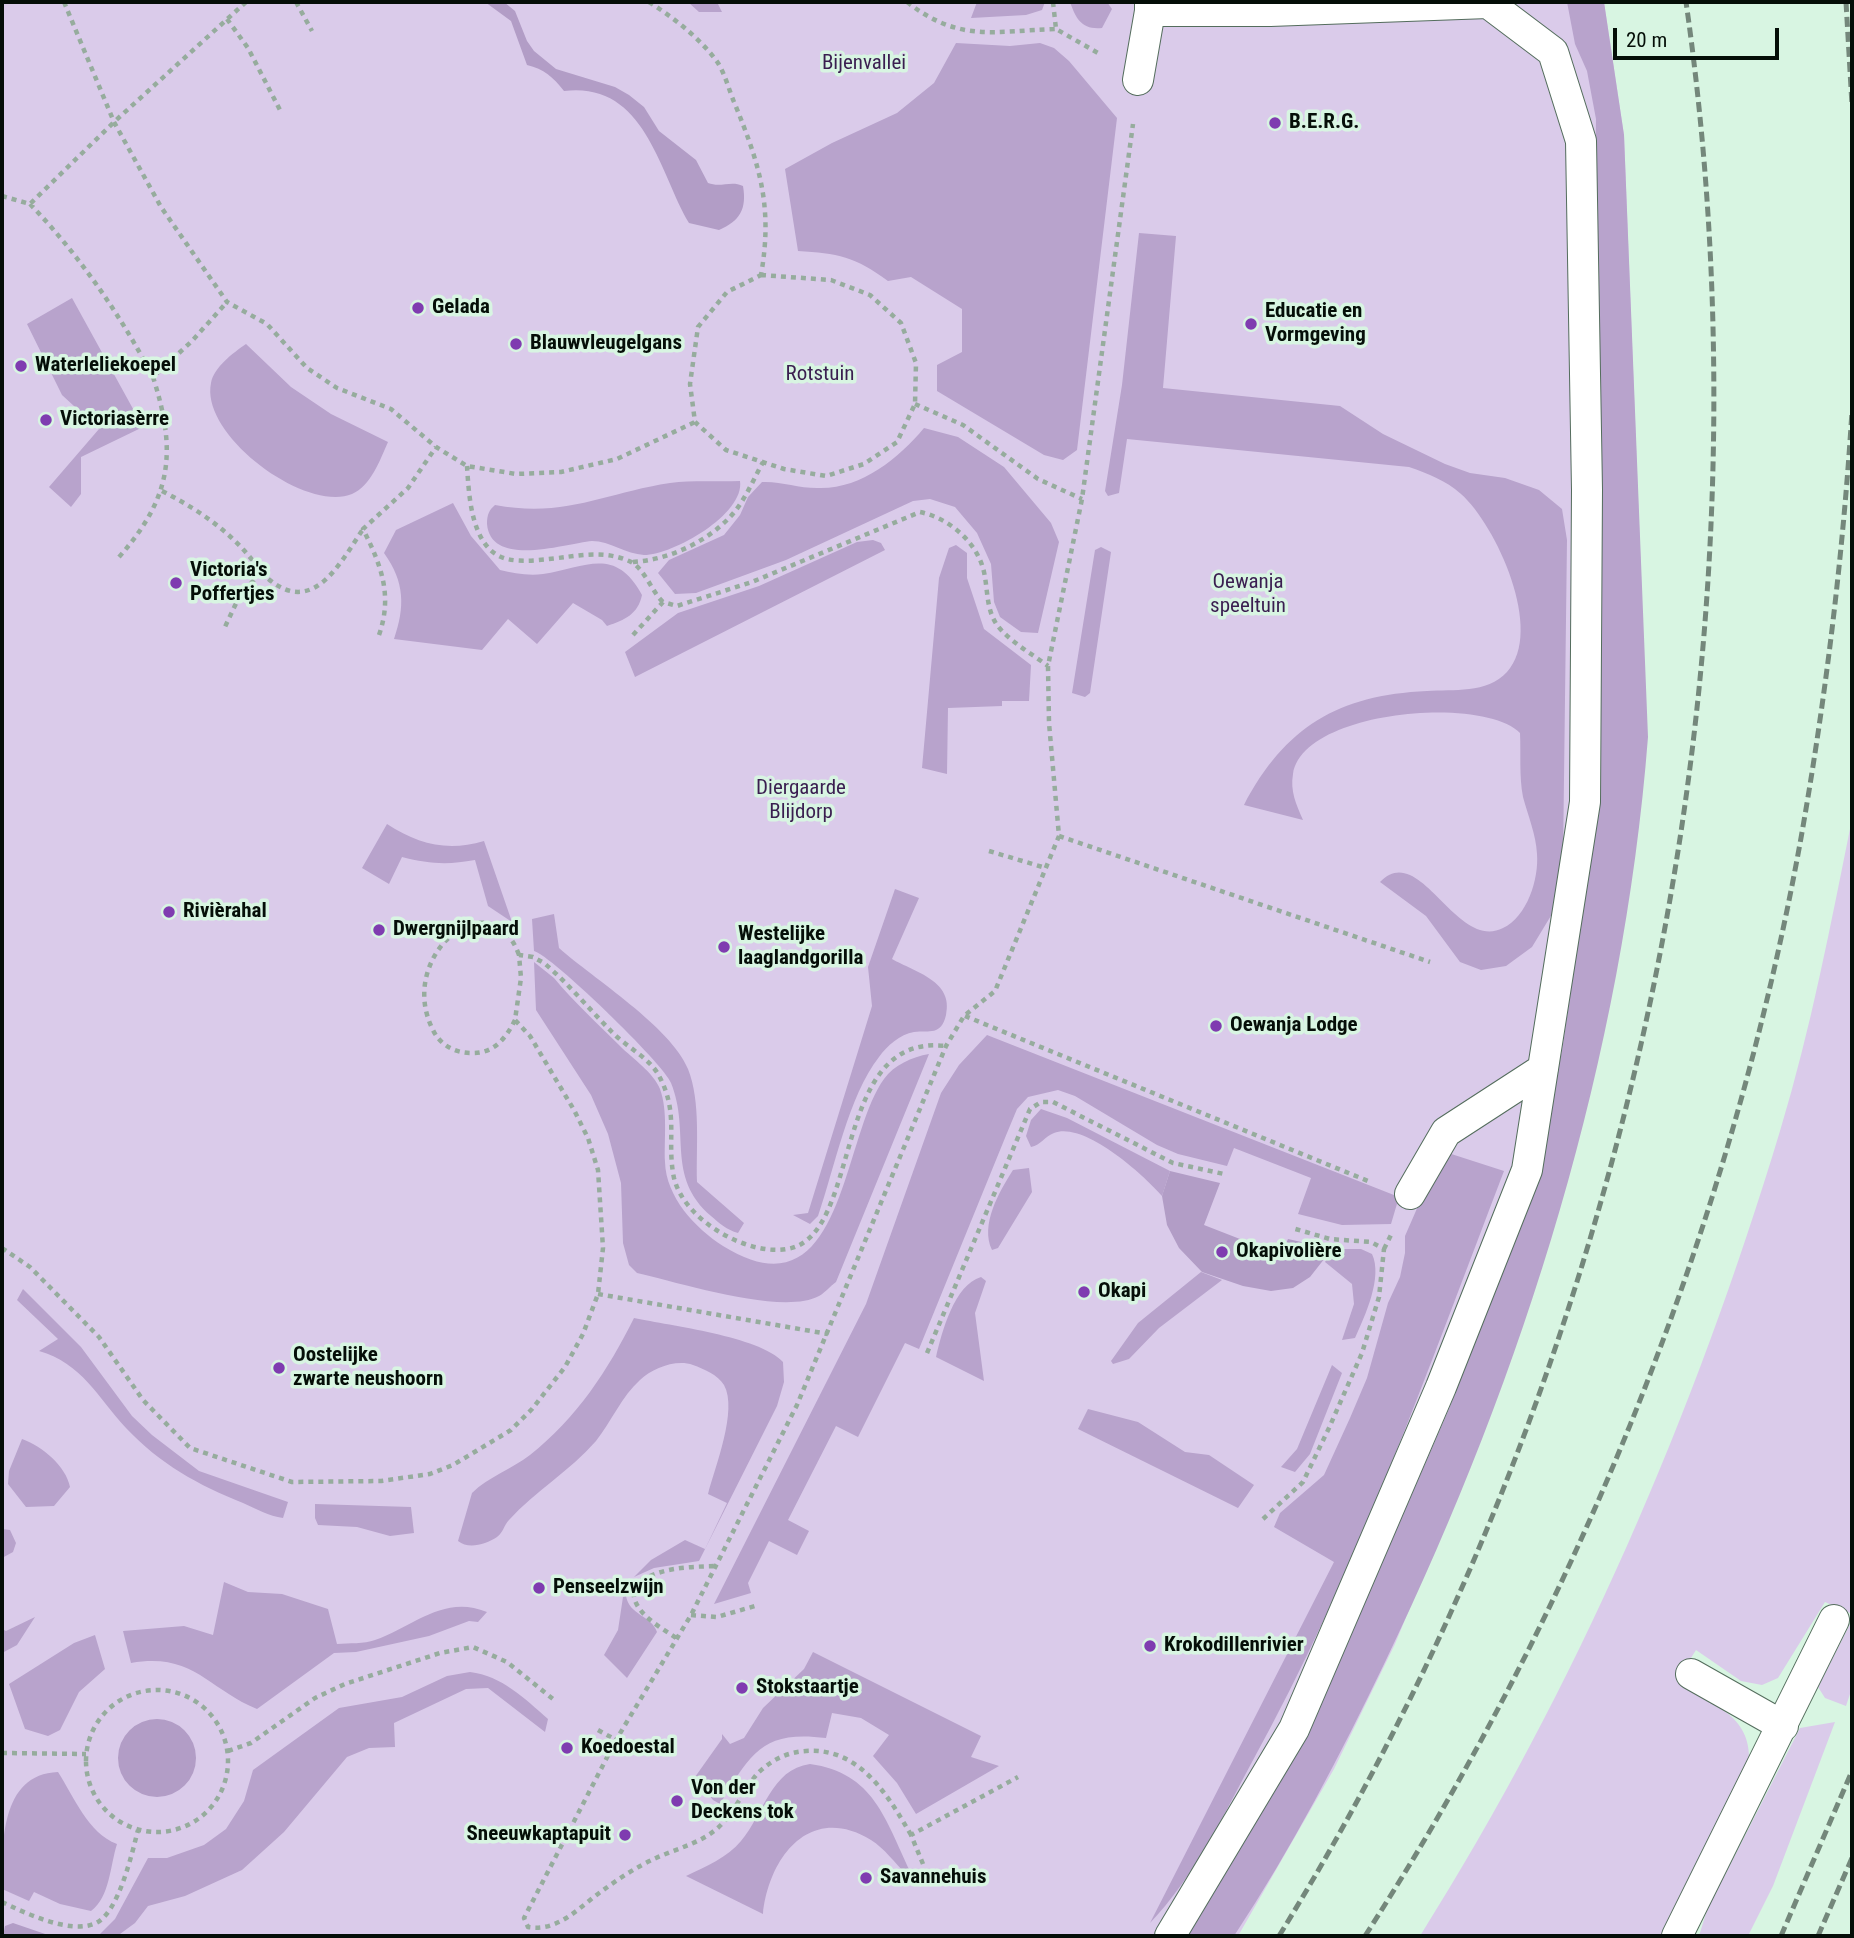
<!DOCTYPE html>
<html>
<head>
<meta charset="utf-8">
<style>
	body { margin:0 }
	#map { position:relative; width:1854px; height:1938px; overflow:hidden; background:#d8f5e2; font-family:"Roboto Condensed",sans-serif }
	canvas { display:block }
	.frame { position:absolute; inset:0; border:4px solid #050e08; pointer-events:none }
	.scale { position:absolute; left:1613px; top:28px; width:166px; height:32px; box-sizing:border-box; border:4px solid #050e08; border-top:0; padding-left:9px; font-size:21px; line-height:24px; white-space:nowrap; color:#050e08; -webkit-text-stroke:5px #d8f5e2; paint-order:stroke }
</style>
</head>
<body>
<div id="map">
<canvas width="1854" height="1938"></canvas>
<div class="frame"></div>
<div class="scale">20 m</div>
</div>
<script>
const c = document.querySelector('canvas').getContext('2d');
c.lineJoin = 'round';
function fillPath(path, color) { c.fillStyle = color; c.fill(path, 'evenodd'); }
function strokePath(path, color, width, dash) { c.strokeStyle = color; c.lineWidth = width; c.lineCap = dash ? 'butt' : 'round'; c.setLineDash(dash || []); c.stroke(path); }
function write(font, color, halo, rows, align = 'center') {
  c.font = font + ' "Roboto Condensed",sans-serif'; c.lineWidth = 7; c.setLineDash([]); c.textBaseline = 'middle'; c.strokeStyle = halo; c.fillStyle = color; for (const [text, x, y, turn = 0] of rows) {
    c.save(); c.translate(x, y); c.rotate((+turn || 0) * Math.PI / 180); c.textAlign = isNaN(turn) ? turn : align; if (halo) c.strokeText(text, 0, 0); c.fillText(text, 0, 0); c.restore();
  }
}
fillPath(new Path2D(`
	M2,2H1604L1624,135L1642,599L1558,1129L1440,1535L1395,1644L1334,1769L1238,1936H2Z
	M1852,819V1614L1825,1602L1778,1678L1762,1685L1741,1681L1696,1650L1677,1680C1710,1705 1752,1714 1749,1762L1666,1936H1420C1577,1687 1695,1413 1780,1131C1811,1029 1831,923 1852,819Z
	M1852,1620V1688L1846,1706L1825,1698L1818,1687Z
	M1835,1722L1773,1886L1748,1936H1699L1707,1910L1800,1728Z`), '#dacbea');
fillPath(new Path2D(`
	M688,2H717L722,12H699Z
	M977,2H1045L1042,10L1026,15L971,18Z
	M1070,2H1107L1112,9L1102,28C1082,30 1076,19 1070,2Z
	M1567,2H1604L1624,135L1648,737C1623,1057 1525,1372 1386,1660C1340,1756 1292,1848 1234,1936H1184L1337,1666L1449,1409L1527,1204L1539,1154L1562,1051L1587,882L1596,119L1587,71L1575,44Z
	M956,43L1010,46L1040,43L1054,48L1069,61L1117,118L1077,450L1063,460L1044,455L937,391V365L962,352V309L911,277L888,281C856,257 837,253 798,251L785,169L832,143L897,113L934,83Z
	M1139,233L1176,236L1163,388L1340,406L1383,434L1445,464L1470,473L1505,478L1539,490L1562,509L1567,540L1563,858L1552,914L1532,947L1506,966L1481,970L1460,962L1426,916L1380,882C1420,840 1456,952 1503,928C1527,917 1539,879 1537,854C1536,834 1528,816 1523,797C1519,776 1521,754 1520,733C1484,695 1302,710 1293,774C1290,791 1296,804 1303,820L1244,805C1285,727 1338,695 1427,691C1453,689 1487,694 1507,672C1545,631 1496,525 1461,494C1445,480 1429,474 1409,467L1127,439L1119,493L1108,496L1105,491L1122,385Z
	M72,298L143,427L81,457V494L71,507L49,487L99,429L62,395L27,324Z
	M246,344L291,387L331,414L388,442C380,460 371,486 352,494C305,513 200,435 211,383C214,367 233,353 246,344Z
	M924,428L958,437L1004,467L1051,523L1059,542L1038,633L1021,632L1000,617L994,602L991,564L977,533L955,507L930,499L913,501L786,560L696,593L675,594L658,573L669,560L724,535L740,515L748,497L762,482C780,481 798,488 817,488C860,490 898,459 924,428Z
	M740,481C745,514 673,555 644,555C626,554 610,541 592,541C567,543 491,569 487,524C487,515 489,510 495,505C566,518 604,493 670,483C693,480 717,482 740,481Z
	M453,503L471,536L500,570C513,573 528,576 543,574C585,568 615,545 642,595C638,614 625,620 607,626L602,620L573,603L537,644L508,619L482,650L394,639C405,607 405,582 384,553L396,530Z
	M873,540L881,543L885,550L635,677L625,652L678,613L759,586L857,542Z
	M956,545L967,553V578L984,629L1031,665L1029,701H1002V706L948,708L947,774L922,768L939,578L949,548Z
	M1101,547L1111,552L1090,693L1085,697L1072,693L1095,550Z
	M387,824C418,844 447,852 484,841L512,922L488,906L475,860C448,865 429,864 402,857L389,884L362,868Z
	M895,889L919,898L892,959C915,972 954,981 946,1015C941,1036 930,1030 914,1032C900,1034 887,1046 879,1057C848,1097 835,1167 818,1216L810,1224L793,1215L808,1213L872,1006L868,967Z
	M554,914L559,948C594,979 671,1027 688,1069C701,1102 696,1146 697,1182L744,1223L738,1233C727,1230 719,1223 711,1216C665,1176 691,1132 671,1083C665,1065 551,955 534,951L532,919Z
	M534,962L554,978C574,1002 598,1024 620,1046C633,1059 653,1072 660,1089C668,1111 664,1139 665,1162C666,1197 695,1228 723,1246C844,1321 841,1138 884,1079C894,1065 912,1057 929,1054L836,1282C830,1286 825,1293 819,1296C782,1316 678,1282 637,1273L629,1265L623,1243L621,1183L608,1134L591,1095L536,1010Z
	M987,1035L1399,1197L1391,1224L1342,1225L1298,1214L1311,1178L1234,1148L1227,1166L1178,1154L1157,1145L1075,1096L1058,1090L1028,1097L1017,1109L1007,1133L919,1349L905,1343L858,1437L836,1426L788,1520L809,1531L797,1555L769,1541L748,1583L751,1593L714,1604L866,1304L941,1093L959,1065Z
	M1041,1109L1067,1118L1170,1171L1162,1196C1144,1175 1084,1121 1054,1133C1045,1136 1041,1145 1031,1147L1026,1136L1031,1120Z
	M1442,1151L1504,1171C1427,1372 1356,1574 1252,1762C1222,1818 1194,1877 1150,1923L1334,1562L1274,1527L1280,1513L1324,1475L1350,1418L1367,1378L1388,1303L1400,1277L1405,1253V1236Z
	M1029,1168L1032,1192L998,1248L992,1250C980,1225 999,1192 1013,1170Z
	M1332,1249H1361L1372,1254C1383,1277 1365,1316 1355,1338L1342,1340L1354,1304L1352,1284L1325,1262Z
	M1201,1272L1222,1280L1159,1328L1129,1359L1113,1364L1111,1361L1138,1323Z
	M981,1277L986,1281L975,1313L984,1381L936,1357C942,1332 954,1285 981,1277Z
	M23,1289L81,1347L132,1416L152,1435L199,1471L288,1502L283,1518C269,1516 256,1509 243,1503C198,1485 160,1464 126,1428C98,1398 82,1363 39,1351L58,1339L17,1300Z
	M634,1318C671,1326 759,1336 783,1362L784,1382L777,1406L699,1561L654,1568L634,1577L651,1560L685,1540L705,1549L727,1503L708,1494C715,1467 738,1410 724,1385C718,1375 704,1369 693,1365C676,1359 653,1368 640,1380C622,1396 611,1422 596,1441C570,1471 535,1491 509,1520C504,1525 503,1533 497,1537C486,1544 469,1550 458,1541L472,1493C488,1477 512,1469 530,1455C577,1418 608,1370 634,1318Z
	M1332,1365L1342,1373L1310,1454L1295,1472L1281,1467L1297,1449Z
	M1088,1409L1138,1422L1185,1452L1209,1455L1254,1485L1238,1508L1078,1429Z
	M22,1439C42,1446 66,1466 70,1487L54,1506L26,1507L8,1484L9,1471Z
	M315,1504L411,1507L414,1533L390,1536L357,1527L318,1525L315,1518Z
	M2,1529L10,1530L16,1543L13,1552L2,1558Z
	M224,1582L248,1592L282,1594L328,1609L337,1644C349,1643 364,1644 375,1640C414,1626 444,1594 487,1612L478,1622L469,1621L429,1636L356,1652L334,1653L257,1709C208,1689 193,1652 131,1663L123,1631L184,1626L213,1635Z
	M626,1596C629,1615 652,1616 657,1632L627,1678L604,1655L618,1630L623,1597Z
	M35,1617L17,1645L2,1653V1629L6,1631Z
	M95,1635L105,1669L79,1692L60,1730L48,1736L25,1729L9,1684L74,1643Z
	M813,1652L981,1736L971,1757L999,1766L916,1814L897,1783L873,1756L889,1735L861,1718L832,1713L826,1738C762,1730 751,1753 720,1804L713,1800L695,1777L722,1739V1734L730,1744L744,1738L763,1708L804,1669Z
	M470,1672C502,1676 524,1698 548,1719L545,1732L488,1688L466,1689L394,1723L395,1747L369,1748L347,1757L284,1832L242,1870L185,1896L148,1906L135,1923L120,1934L98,1936L115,1919L148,1858H167L204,1845L226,1829L244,1801L253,1770L339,1708L402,1697L447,1676Z
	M810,1764C874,1773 885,1819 910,1871L906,1874C895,1863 884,1848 871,1840C810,1803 769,1857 763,1914L686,1876C705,1867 728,1857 741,1841C764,1814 771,1769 810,1764Z
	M58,1772C74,1797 88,1833 117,1844C110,1866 110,1897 91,1911L60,1904L34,1892L29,1901L2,1889C2,1845 0,1774 58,1772Z`), '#b8a3cc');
fillPath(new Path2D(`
	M485,2H504L515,11L527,41L534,51L556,69L615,87L629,95L644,107L659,131L696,160L708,183C721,188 731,180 743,186C747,209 740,221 719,230L689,223C659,172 645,81 564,91C553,77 544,69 527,65L511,21Z
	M1170,1171L1220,1183L1204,1225L1281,1255L1288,1239L1332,1249L1310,1277L1293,1288L1271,1291L1243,1286L1202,1272L1179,1248L1167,1225L1162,1196Z
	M118 1758a39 39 0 1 1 78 0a39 39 0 1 1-78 0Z
	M13,1923L51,1936H3L5,1926Z`), '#b29dc6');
const lane = new Path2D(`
	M1150,2V11H1270L1488,3L1553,52L1581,141L1587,490L1585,802L1527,1170L1441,1387L1294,1729L1170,1936
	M1138,80L1150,11
	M1410,1194L1446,1132L1543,1069
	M1691,1674L1783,1726
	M1677,1936L1834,1620`);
strokePath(lane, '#546d5d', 32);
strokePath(new Path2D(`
	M64,2L114,122L161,207L227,302L267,324L307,368L337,388L391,409L436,447L467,466L516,474L561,472L617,459L695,422
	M296,2L312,31
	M649,2C674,18 701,39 718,63C725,74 729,90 734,102C760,165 773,207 761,275
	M907,2C960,43 993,31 1056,29
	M1053,2L1056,29L1098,53
	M227,19L248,48L280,110
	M2,196L30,204L114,122L246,2
	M30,204C79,255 120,314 153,377
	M761,275L831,280L870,295L901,323L916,363L915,404L897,442L864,464L826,476L784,469L726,450L695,422L690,384L698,327L727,292Z
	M915,404L963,425L1038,479L1082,499
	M467,466C469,496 471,550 507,559C524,563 549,559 566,557C587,554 609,552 629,561C645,568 651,591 663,602
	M162,491C201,511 236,535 261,572L239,597L224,629
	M119,557C172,497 177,452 153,377L192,341L227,302
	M633,562C667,560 705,543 729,518C744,503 753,480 763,462
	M261,572C309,621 337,569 363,529
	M379,635C393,595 381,565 363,529L408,488L436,447
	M633,635L663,602L677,606L752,582L920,512C948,518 977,541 984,572C988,590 986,609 997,625C1009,641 1032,654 1048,666
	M1059,836L1430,962
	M989,851L1046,868
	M965,1016L1368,1181
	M515,1020C506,1038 494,1054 471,1053C455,1053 440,1045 433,1030C395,956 491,877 519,955
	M2,1248L30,1267L99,1337L143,1400L190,1448L292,1482L381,1481L430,1474L453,1465L511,1430L532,1409L565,1367L583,1334L598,1294L603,1248L598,1170L588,1138L574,1110L530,1036L515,1020L521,978L519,955L533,957L544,963C569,984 589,1009 611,1031C625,1046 648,1057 658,1074C680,1113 666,1140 674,1178C684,1220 747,1256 787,1249C864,1237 829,1032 946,1046
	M1384,1249L1392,1233
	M598,1294L828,1334
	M927,1353L1030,1109L1041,1102H1053L1173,1163L1224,1174
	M1263,1519L1303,1482L1329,1428L1362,1353L1379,1297L1384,1249L1371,1242L1330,1239L1292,1228
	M691,1615L717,1617L755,1606
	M676,1638C659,1626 629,1611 634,1586C657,1567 687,1567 716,1566
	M86 1761a71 71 0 1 1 142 0a71 71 0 1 1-142 0Z
	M598,1730L616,1740
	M228,1751L251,1743L315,1698L345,1684L440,1653L473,1647L507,1662L553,1699
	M2,1753L86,1754
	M911,1835C888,1795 859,1747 806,1751C788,1752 773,1759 759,1772C742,1790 735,1815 714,1831C697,1844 676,1849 656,1858C638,1866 618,1879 602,1891C579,1907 559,1932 528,1927L524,1918L616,1740L691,1615L797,1405L946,1046L964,1016L995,991L1059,836L1049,723L1048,666L1082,499L1133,124
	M923,1864L911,1835L1018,1777
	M2,1902C25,1913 71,1935 96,1923C119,1912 132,1853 138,1830`), '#96ac9d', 4.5, [5, 5]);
strokePath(lane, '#fff', 30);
strokePath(new Path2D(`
	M1846,2L1852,105
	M1279,1936C1630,1367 1781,665 1686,2
	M1365,1936C1578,1606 1731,1226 1801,838C1826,696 1843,555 1852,411
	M1781,1936L1852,1771
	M1818,1936L1852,1858`), '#74877b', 5, [10, 5]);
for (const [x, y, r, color] of [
	[1275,123,7,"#7f3cb0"],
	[418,308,7,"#7f3cb0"],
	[1251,324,7,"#7f3cb0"],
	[516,344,7,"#7f3cb0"],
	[21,366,7,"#7f3cb0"],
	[46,420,7,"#7f3cb0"],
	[176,583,7,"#7f3cb0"],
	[169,912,7,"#7f3cb0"],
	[379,930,7,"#7f3cb0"],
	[724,947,7,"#7f3cb0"],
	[1216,1026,7,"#7f3cb0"],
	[1222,1252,7,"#7f3cb0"],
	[1084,1292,7,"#7f3cb0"],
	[279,1368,7,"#7f3cb0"],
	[539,1588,7,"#7f3cb0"],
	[1150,1646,7,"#7f3cb0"],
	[742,1688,7,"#7f3cb0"],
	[567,1748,7,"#7f3cb0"],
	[677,1801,7,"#7f3cb0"],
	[625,1835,7,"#7f3cb0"],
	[866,1878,7,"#7f3cb0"]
]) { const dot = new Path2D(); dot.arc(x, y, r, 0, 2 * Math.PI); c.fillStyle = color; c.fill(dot); strokePath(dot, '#d8f5e2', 2.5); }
write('21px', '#3a1e50', '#d8f5e2', [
	["Bijenvallei",864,64],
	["Rotstuin",820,375],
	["Oewanja",1248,583],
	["speeltuin",1248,607],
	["Diergaarde",801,789],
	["Blijdorp",801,813]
]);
write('bold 21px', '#050e08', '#d8f5e2', [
	["B.E.R.G.",1289,123],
	["Gelada",432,308],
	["Educatie en",1265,312],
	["Vormgeving",1265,336],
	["Blauwvleugelgans",530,344],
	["Waterleliekoepel",35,366],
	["Victoriasèrre",60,420],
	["Victoria's",190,571],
	["Poffertjes",190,595],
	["Rivièrahal",183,912],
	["Dwergnijlpaard",393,930],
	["Westelijke",738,935],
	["laaglandgorilla",738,959],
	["Oewanja Lodge",1230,1026],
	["Okapivolière",1236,1252],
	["Okapi",1098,1292],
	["Oostelijke",293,1356],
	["zwarte neushoorn",293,1380],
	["Penseelzwijn",553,1588],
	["Krokodillenrivier",1164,1646],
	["Stokstaartje",756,1688],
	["Koedoestal",581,1748],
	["Von der",691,1789],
	["Deckens tok",691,1813],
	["Sneeuwkaptapuit",611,1835,"right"],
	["Savannehuis",880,1878]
], 'left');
</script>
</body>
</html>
